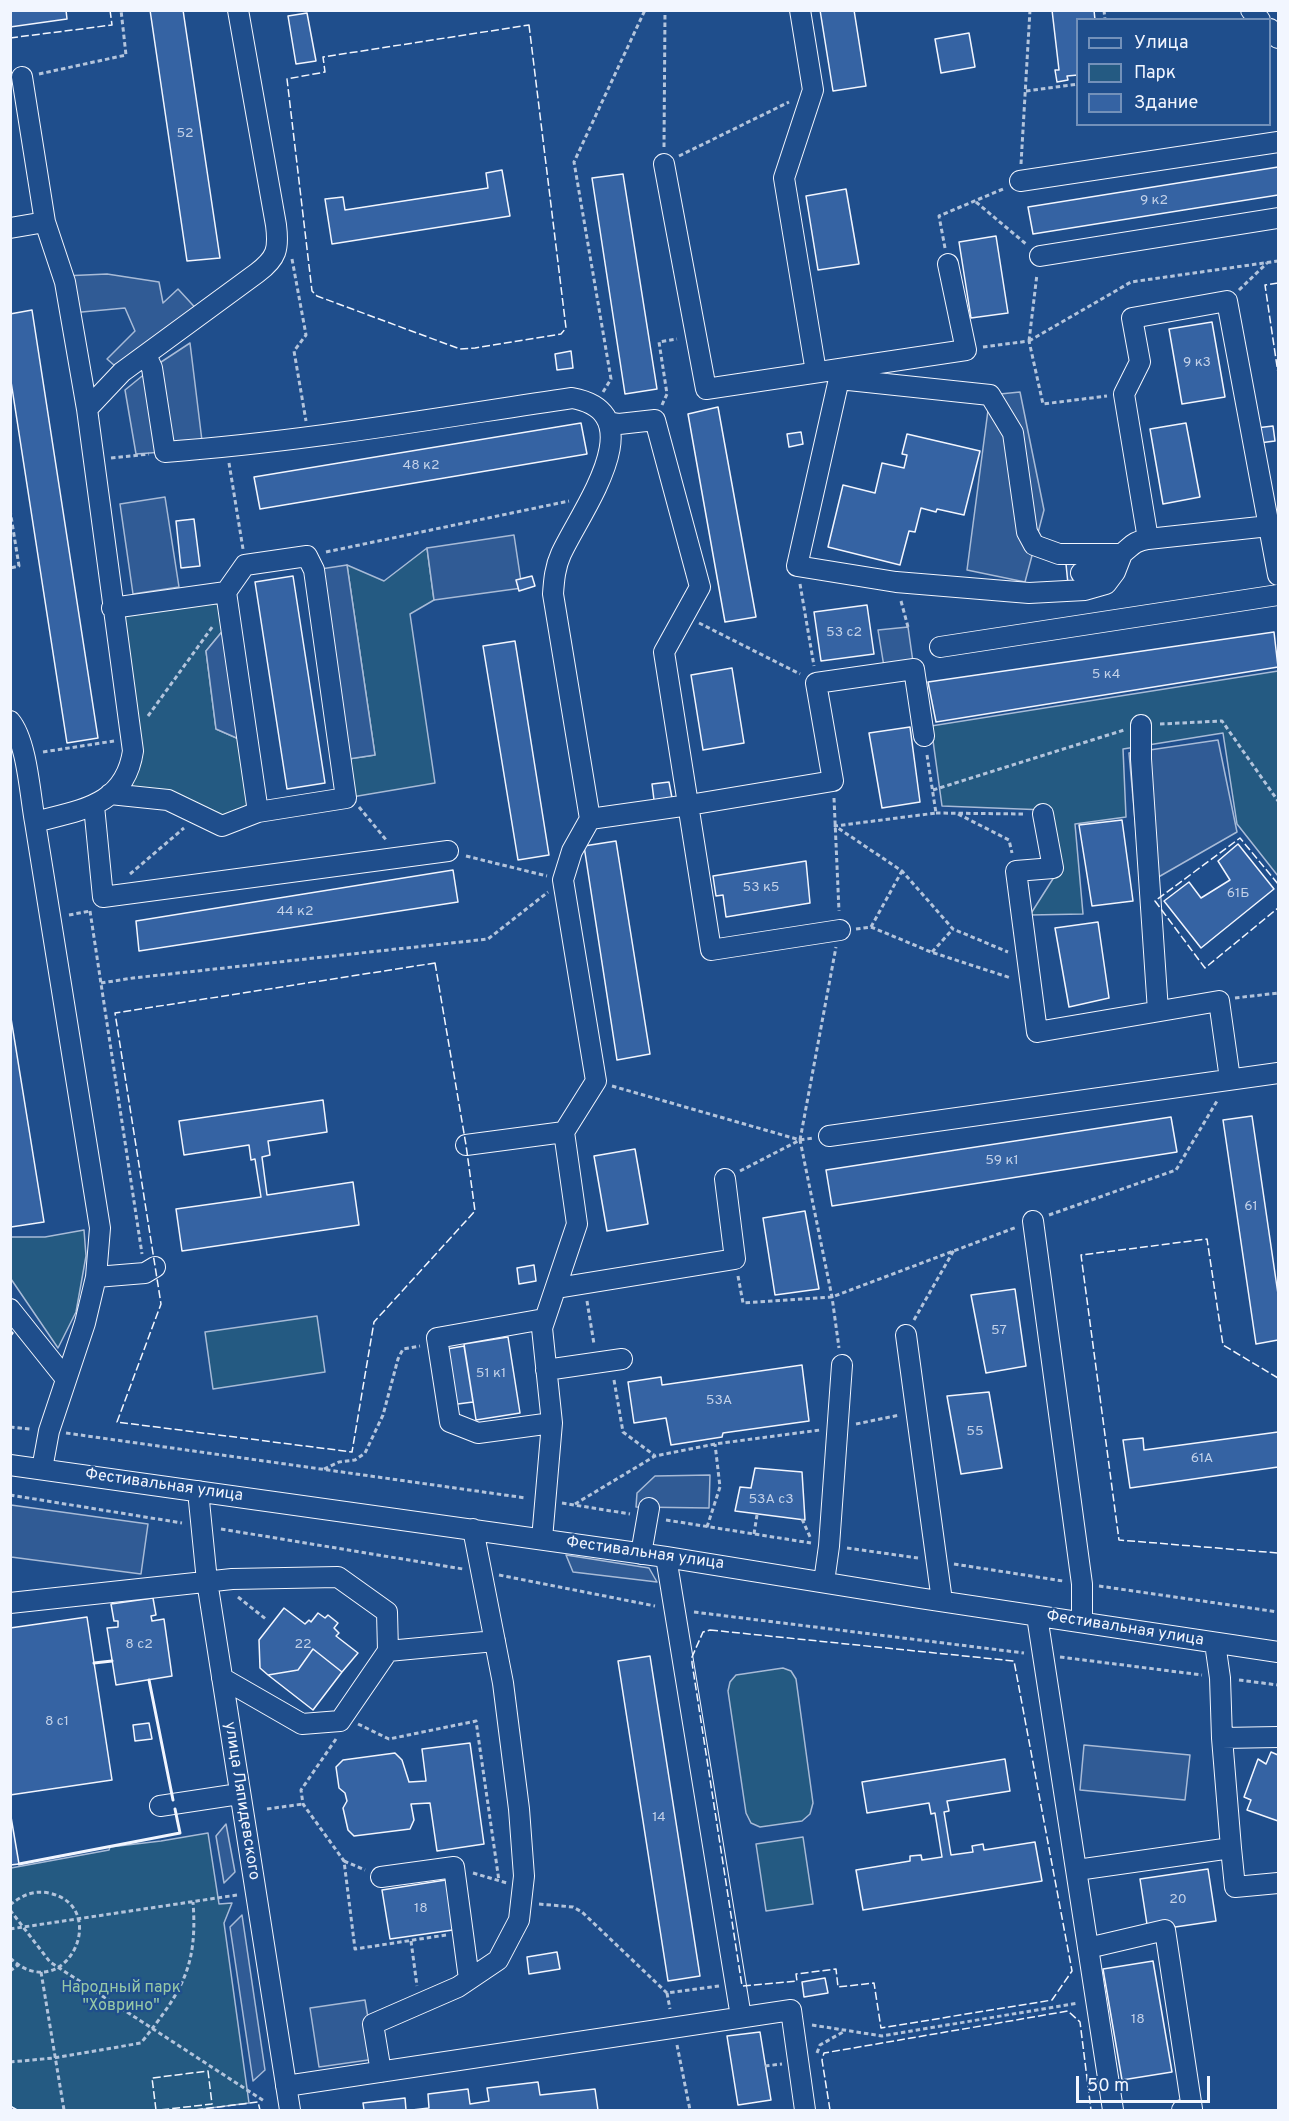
<!DOCTYPE html>
<html>
<head>
<meta charset="utf-8">
<style>
	body { margin:0 }
	#map { position:relative; width:1289px; height:2121px; overflow:hidden; background:#1f4e8c; font-family:Overpass,sans-serif }
	canvas { display:block }
	.frame { position:absolute; inset:0; border:12px solid #f2f6ff; pointer-events:none }
	.legend { position:absolute; left:1076px; top:18px; width:195px; height:108px; box-sizing:border-box; background:#1f4e8c; border:2px solid #7391ba; margin:0; padding:8px 10px; list-style:none; font-size:18px; color:#f2f6ff }
	.legend li { display:flex; align-items:center; gap:12px; height:30px }
	.legend b { width:30px; border:2px solid #7391ba }
	.scale { position:absolute; left:1076px; top:2076px; width:134px; height:27px; box-sizing:border-box; border:3px solid #f2f6ff; border-top:0; padding-left:8px; font-size:18px; line-height:21px; white-space:nowrap; color:#f2f6ff; -webkit-text-stroke:4px #1f4e8c; paint-order:stroke }
</style>
</head>
<body>
<div id="map">
<canvas width="1289" height="2121"></canvas>
<div class="frame"></div>
<ul class="legend">
<li><b style="height:8px;background:#1f4e8c"></b>Улица</li>
<li><b style="height:16px;background:#245a82"></b>Парк</li>
<li><b style="height:16px;background:#3563a3"></b>Здание</li>
</ul>
<div class="scale">50 m</div>
</div>
<script>
const c = document.querySelector('canvas').getContext('2d');
c.lineJoin = 'round';
function fillPath(path, color) { c.fillStyle = color; c.fill(path, 'evenodd'); }
function strokePath(path, color, width, dash) { c.strokeStyle = color; c.lineWidth = width; c.lineCap = dash ? 'butt' : 'round'; c.setLineDash(dash || []); c.stroke(path); }
function write(font, color, halo, rows, align = 'center') {
  c.font = font + ' Overpass,sans-serif'; c.lineWidth = 4.5; c.setLineDash([]); c.textBaseline = 'middle'; c.strokeStyle = halo; c.fillStyle = color; for (const [text, x, y, turn = 0] of rows) {
    c.save(); c.translate(x, y); c.rotate((+turn || 0) * Math.PI / 180); c.textAlign = isNaN(turn) ? turn : align; if (halo) c.strokeText(text, 0, 0); c.fillText(text, 0, 0); c.restore();
  }
}
const green = new Path2D(`
	M427,548L434,600L410,614L435,783L346,798L342,760L375,755L347,565L384,581Z
	M226,592L230,622L206,651L216,729L248,743L258,812L222,826L168,800L110,794L131,766L112,608Z
	M1278,671V876L1237,824L1223,733L1123,749L1126,817L1075,824L1083,914L1030,915L1056,874L1046,810L942,806L931,726Z
	M84,1230L86,1256L76,1312L58,1348L11,1279V1237H45Z
	M317,1316L325,1372L213,1389L205,1332Z
	M783,1668L791,1671L796,1679L813,1803L810,1814L802,1821L760,1827L751,1823L746,1813L728,1691L730,1682L736,1675Z
	M208,1833L219,1904L232,1903L224,1923L249,2103L195,2110H17L10,2106L11,1868L109,1850L110,1847L161,1841Z
	M803,1837L813,1904L766,1911L756,1844Z`);
fillPath(green, '#245a82');
strokePath(green, '#a8bbd7', 1.5);
const parking = new Path2D(`
	M107,274L159,282L163,303L178,289L202,315L122,372L107,359L135,331L125,308L71,313L63,276Z
	M190,343L203,449L136,454L125,390L152,368Z
	M1020,392L1044,510L1025,582L967,570L990,395Z
	M165,497L179,587L133,594L120,504Z
	M514,535L522,588L434,600L427,548Z
	M347,565L375,755L342,760L314,570Z
	M230,622L248,743L216,729L206,651Z
	M908,627L914,669L885,673L878,630Z
	M1218,740L1237,832L1141,887L1129,753Z
	M710,1475L709,1508L636,1507L637,1493L655,1476Z
	M11,1505L148,1524L141,1574L11,1557Z
	M566,1555L649,1568L657,1582L573,1572Z
	M1084,1745L1190,1755L1185,1800L1080,1790Z
	M226,1824L235,1872L224,1883L216,1836Z
	M242,1915L265,2070L253,2081L230,1927Z
	M365,2000L375,2059L319,2067L310,2008Z`);
fillPath(parking, '#305b95');
strokePath(parking, '#a8bbd7', 1.5);
const building = new Path2D(`
	M10,10H66L67,19L10,27Z
	M150,10H183L220,258L187,261Z
	M820,10H854L866,86L833,91Z
	M1052,10H1094L1095,20H1078V75L1067,76L1068,80L1057,82L1055,70H1059Z
	M307,13L316,61L296,64L288,16Z
	M969,33L975,67L941,73L935,39Z
	M1278,167V195L1033,234L1028,207Z
	M502,170L510,216L332,244L325,199L343,197L345,210L488,188L486,173Z
	M623,174L657,389L625,394L592,178Z
	M846,189L859,264L818,270L806,196Z
	M996,236L1008,313L971,318L959,242Z
	M32,310L98,738L67,743L10,375V314Z
	M1212,322L1225,397L1182,404L1169,329Z
	M571,351L573,368L557,370L555,354Z
	M718,407L756,617L725,622L688,414Z
	M581,423L587,454L260,509L254,477Z
	M1186,423L1200,497L1163,504L1150,429Z
	M1273,426L1275,441L1259,443L1256,428Z
	M801,432L803,444L789,447L787,434Z
	M907,434L980,451L964,515L937,509L936,512L921,508L915,532L909,531L900,565L828,547L843,485L875,493L882,463L904,468L907,455L902,454Z
	M194,519L200,566L181,568L176,521Z
	M1080,563L1081,583L1068,584L1066,564Z
	M293,576L325,783L287,789L255,582Z
	M532,576L535,586L519,591L516,580Z
	M867,605L874,654L821,661L814,612Z
	M1274,632L1278,667L936,722L928,682Z
	M515,641L549,855L518,860L483,646Z
	M732,668L744,743L703,750L691,675Z
	M910,727L920,802L882,808L869,733Z
	M669,782L672,798L654,800L652,784Z
	M1122,820L1133,901L1092,906L1079,825Z
	M616,841L650,1054L617,1060L584,846Z
	M1238,844L1274,889L1201,948L1164,901L1189,882L1201,898L1230,880L1218,861Z
	M806,861L810,903L726,917L723,895L716,896L713,876Z
	M453,870L458,902L139,951L136,921Z
	M1098,922L1109,998L1069,1007L1055,928Z
	M10,1012L44,1222L11,1227L10,1222Z
	M323,1100L327,1132L268,1141L270,1155L262,1157L267,1195L353,1182L359,1225L182,1251L176,1209L261,1197L255,1159L251,1160L249,1145L184,1155L179,1121Z
	M1252,1116L1278,1294V1340L1256,1344L1223,1120Z
	M1171,1117L1177,1152L832,1206L826,1170Z
	M635,1149L648,1224L607,1231L594,1156Z
	M805,1211L819,1289L775,1295L763,1218Z
	M534,1265L536,1281L519,1284L517,1268Z
	M1015,1289L1026,1366L986,1373L971,1295Z
	M508,1337L520,1413L476,1420L464,1344Z
	M464,1346L473,1402L450,1405L441,1350Z
	M802,1365L809,1421L723,1433L722,1437L671,1445L666,1418L634,1423L628,1382L661,1377L662,1385Z
	M989,1392L1002,1468L961,1474L947,1396Z
	M1278,1432V1467L1130,1488L1123,1440L1143,1438L1144,1450Z
	M755,1468L802,1472L805,1520L735,1511L740,1487L751,1488Z
	M153,1598L156,1615L151,1616L152,1621L164,1619L172,1676L116,1685L107,1628L118,1627V1621H114L111,1604Z
	M284,1608L305,1624L309,1620L311,1622L318,1613L325,1618L328,1615L338,1623L334,1628L339,1633L336,1636L358,1653L342,1672L313,1649L298,1670L268,1675L260,1668L259,1640Z
	M87,1617L112,1780L10,1795V1628Z
	M313,1649L342,1672L313,1710L268,1675L298,1670Z
	M650,1656L700,1976L668,1981L618,1661Z
	M149,1723L152,1739L135,1741L133,1725Z
	M470,1743L484,1844L437,1851L430,1803L411,1804L414,1820L410,1829L354,1836L348,1830L343,1808L347,1801L345,1793L339,1788L336,1767L343,1760L395,1753L402,1760L409,1782L426,1781L422,1749Z
	M1271,1752L1278,1755V1821L1247,1810L1251,1800L1244,1797L1258,1759L1266,1764Z
	M1005,1759L1010,1791L947,1801L949,1811L944,1812L951,1855L973,1852L972,1846L983,1844L984,1850L1035,1842L1042,1881L863,1910L856,1870L910,1861V1856L921,1855L922,1860L942,1857L935,1813L931,1814L929,1803L867,1813L862,1782Z
	M10,1811L19,1864L10,1865Z
	M1208,1869L1216,1921L1148,1931L1140,1879Z
	M452,1879L460,1929L390,1939L382,1890Z
	M557,1952L560,1969L529,1974L527,1957Z
	M1153,1961L1172,2072L1122,2080L1103,1969Z
	M825,1978L828,1993L804,1997L802,1982Z
	M760,2032L771,2100L738,2105L727,2036Z
	M538,2082L540,2095L595,2089L598,2110H412L429,2108L428,2094L468,2089L470,2104L489,2101L487,2088Z
	M405,2098L406,2110H364L363,2103Z`);
fillPath(building, '#3563a3');
strokePath(building, '#f2f6ff', 1.5);
const minor = new Path2D(`
	M800,10L813,90L784,178L816,372
	M1251,10L1260,20
	M1270,29L1278,38
	M22,77L45,222
	M664,164L706,389L966,350L948,264
	M1020,181L1278,142
	M10,228L45,222L65,282L87,409
	M1040,256L1278,218
	M146,355L152,368L165,452C302,442 437,418 572,398C656,413 580,512 561,554C555,567 554,580 553,594L590,819L572,851L563,880L596,1081L564,1132L577,1224L542,1328L552,1423L542,1539
	M839,379L990,395L1013,433L1027,532L1034,545L1059,554H1122L1115,572L1106,584L1085,590L1029,593L896,582L797,566Z
	M608,422L619,424L655,420L700,587L664,652L711,950L840,930
	M1148,539L1269,526
	M1081,573C1095,568 1107,563 1120,555C1132,547 1131,542 1148,539L1124,394L1140,362L1132,318L1227,301L1278,575
	M112,608L226,592
	M940,647L1278,595
	M10,721C27,741 30,795 35,822
	M1141,725V759L1158,1011
	M110,794L168,800L222,826L258,812L346,798L314,570L307,556L245,565L226,592L258,812
	M94,806L103,897L448,851
	M1043,814L1053,868L1016,871L1037,1032L1219,1001L1230,1079
	M590,819L689,805L833,781L816,683L914,669L924,736
	M829,1136L1278,1073
	M466,1145L564,1132
	M1033,1221L1082,1584V1622
	M96,1277L145,1273L155,1267
	M557,1288L735,1259L725,1179
	M10,1309L66,1379
	M544,1319L437,1338L450,1422L478,1433L552,1423
	M906,1335L942,1601
	M546,1370L622,1359
	M10,1465L666,1557L919,1598L1278,1652
	M42,1469L49,1431L85,1323L96,1277L100,1228L35,822C80,810 125,806 133,751L87,409L122,372L257,273C277,258 279,249 276,225L238,10
	M198,1491L207,1581L290,2110
	M641,1554L649,1508
	M666,1557L741,2017
	M824,1582L829,1546L842,1365
	M10,1603L232,1579L338,1577L387,1612L388,1651L340,1721L302,1724L222,1678
	M1037,1616L1113,2110
	M388,1651L495,1641
	M1222,1738L1278,1737
	M160,1806L239,1794
	M1231,1848L1235,1887L1278,1883
	M1077,1870L1231,1848L1222,1738L1220,1678L1215,1643
	M381,1877L454,1867L469,1979
	M1088,1948L1165,1930L1192,2109L1182,2110
	M381,2072L373,2024L458,1987L498,1960L519,1920L524,1876L519,1809L503,1683L473,1529
	M286,2086L791,2010L805,2110`);
strokePath(minor, '#f2f6ff', 22);
strokePath(new Path2D(`
	M1104,10L1105,20
	M39,74L126,55L121,10
	M1026,91L1078,84
	M664,147L665,10
	M679,156L789,102
	M1021,164L1030,10
	M976,202L1026,244
	M945,248L939,216L1003,189
	M292,259L306,335L294,351L306,421
	M1239,290L1267,263
	M1029,341L1131,282L1278,261
	M1029,341L1037,274
	M983,347L1029,341L1043,404L1107,396
	M603,392L611,379L574,162L645,10
	M662,405L667,394L659,342L677,339
	M111,458L149,454
	M229,463L243,549
	M10,510L19,566L10,568
	M326,552L569,501
	M800,584L814,666
	M901,601L908,627
	M699,623L800,674
	M148,716L213,626
	M1160,724L1222,721L1278,801
	M43,752L114,741
	M927,755L936,813L835,826L902,871L953,929L1008,952
	M933,790L1124,730
	M834,798L839,911
	M359,807L387,841
	M936,813L1024,814
	M958,814L1009,840L1012,853
	M466,856L547,876
	M130,874L184,828
	M90,911L142,1254
	M69,915L90,911
	M871,927L902,871
	M856,929L871,927L931,952L1011,978
	M932,952L953,929
	M101,983L133,978L488,939L548,892
	M1235,998L1278,993
	M612,1086L800,1140L832,1297L839,1348
	M800,1140L836,947
	M740,1171L800,1140L813,1138
	M1049,1215L1176,1170L1217,1101
	M738,1276L743,1303L832,1297L1017,1227
	M587,1301L594,1344
	M914,1320L954,1250
	M614,1380L623,1432L654,1455
	M856,1424L900,1415
	M10,1427L30,1429
	M66,1433L526,1498
	M324,1469L339,1462L355,1460L365,1453L383,1415L398,1359L403,1349L420,1346
	M10,1495L182,1523
	M562,1503L630,1514
	M575,1504L655,1456L715,1444L820,1430
	M802,1519L811,1539
	M666,1520L811,1543
	M707,1527L720,1487L715,1444
	M221,1529L463,1569
	M754,1534L757,1515
	M847,1548L918,1558
	M954,1564L1063,1581
	M499,1575L655,1606
	M1099,1586L1278,1612
	M238,1597L267,1620
	M694,1612L1024,1653
	M1060,1657L1202,1675
	M1239,1680L1278,1685
	M358,1724L389,1739L476,1721L499,1881
	M336,1739L301,1790L303,1804L344,1861L355,1949L446,1935
	M267,1809L303,1804
	M344,1861L365,1870
	M473,1873L507,1883
	M539,1904L573,1907L582,1912L667,1993L719,1986
	M10,1905C22,1895 34,1890 49,1893C113,1907 65,2009 10,1958
	M10,1910L50,1962L264,2101
	M10,1929L237,1895
	M411,1941L417,1986
	M10,1971L18,1965
	M41,1972L64,2110
	M667,1993L670,2009
	M812,2025L882,2036L1078,2003
	M677,2045L690,2110
	M817,2053L820,2045L843,2032
	M10,2062L54,2058L141,2043C181,1992 198,1968 193,1902
	M765,2066L782,2064`), '#b3c4dc', 3, [4.5, 3]);
strokePath(minor, '#1f4e8c', 20);
strokePath(new Path2D(`
	M529,25L566,328L561,334L475,348L460,349L317,296L312,291L287,79L325,72L323,57Z
	M10,38L112,25L110,10
	M1278,283L1265,285L1278,373
	M1278,884L1240,838L1155,901L1205,968L1278,908
	M435,963L466,1145L475,1211L374,1322L352,1452L117,1422L161,1304L115,1013Z
	M10,1330L13,1333L10,1337
	M1278,1378L1223,1345L1207,1239L1081,1255L1119,1540L1278,1553
	M710,1630L1014,1661L1072,1971L1052,2000L881,2028L874,1983L838,1987L836,1969L796,1974L797,1981L742,1986L692,1663V1657L703,1632Z
	M10,2106L17,2110
	M156,2110L152,2078L208,2071L212,2104L160,2110
	M195,2110L258,2102L260,2110
	M830,2110L822,2060L824,2053L1068,2011L1080,2022L1091,2110`), '#f2f6ff', 1.5, [8, 3]);
strokePath(new Path2D(`
	M94,1663L112,1661
	M149,1680L173,1800
	M19,1864L180,1833L175,1809`), '#f2f6ff', 3);
write('14px', '#c3d1e8', null, [
	["52",185,134],
	["9 к2",1154,201],
	["9 к3",1197,363],
	["48 к2",421,466],
	["53 с2",844,633],
	["5 к4",1106,675],
	["53 к5",761,888],
	["61Б",1238,894],
	["44 к2",295,912],
	["59 к1",1002,1161],
	["61",1251,1207],
	["57",999,1331],
	["51 к1",491,1374],
	["53А",719,1401],
	["55",975,1432],
	["61А",1202,1459],
	["53А с3",771,1500],
	["8 с2",139,1645],
	["22",303,1645],
	["8 с1",57,1722],
	["14",659,1818],
	["20",1178,1900],
	["18",421,1909],
	["18",1138,2020]
]);
write('16px', '#f2f6ff', '#1f4e8c', [
	["Фестивальная улица",164,1486,8],
	["Фестивальная улица",645,1554,8],
	["Фестивальная улица",1125,1629,9],
	["улица Ляпидевского",241,1801,81]
]);
write('16px', '#97c8a6', '#1f4e8c', [
	["Народный парк",121,1989],
	["\"Ховрино\"",121,2007]
]);
</script>
</body>
</html>
